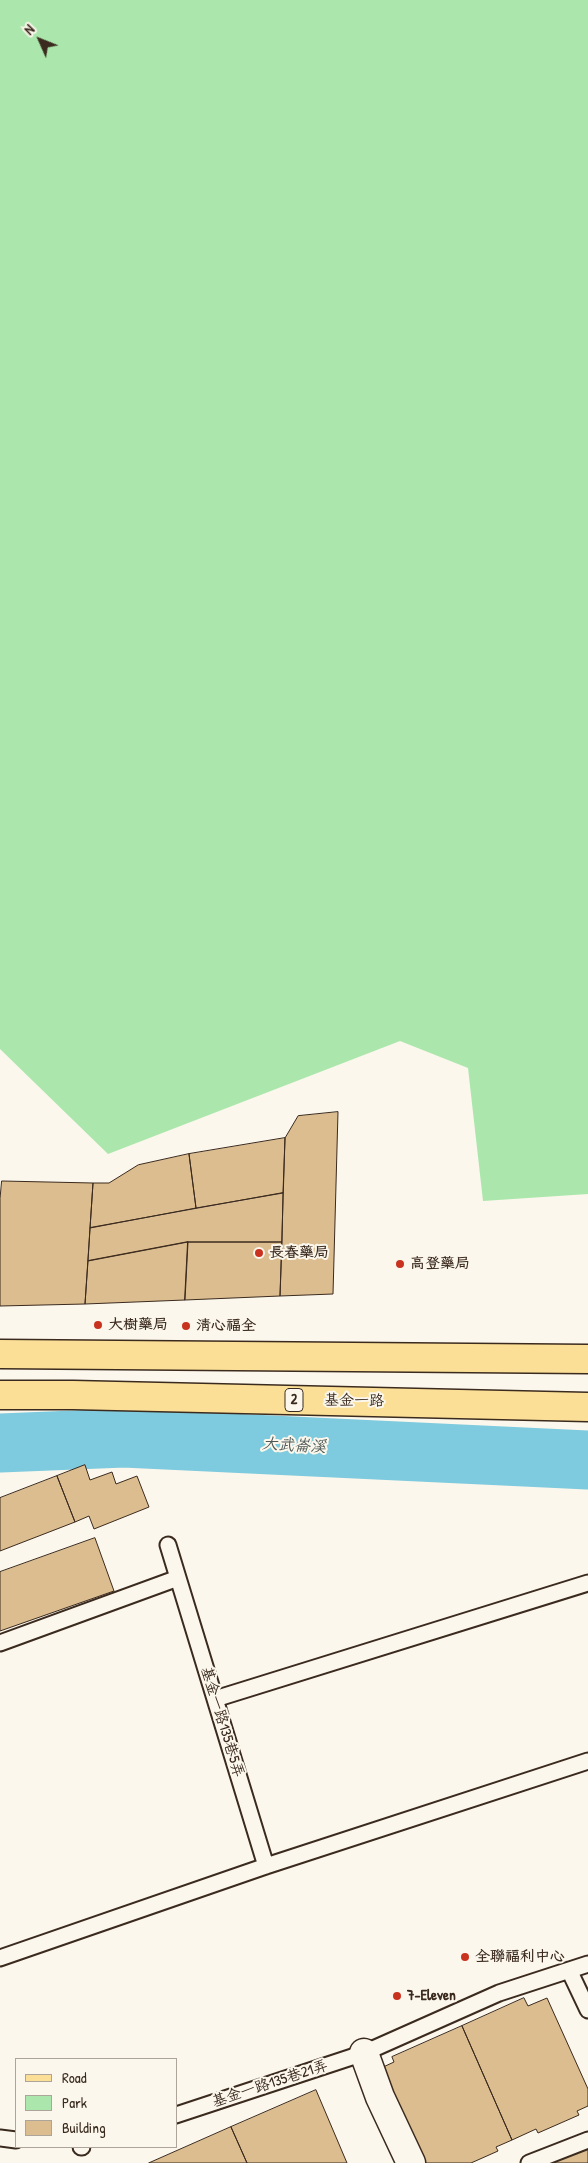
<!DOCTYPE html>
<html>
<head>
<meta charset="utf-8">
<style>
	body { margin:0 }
	#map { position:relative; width:588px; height:2163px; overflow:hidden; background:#fbf7ec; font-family:"Patrick Hand",sans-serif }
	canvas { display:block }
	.legend { position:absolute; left:15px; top:2058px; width:162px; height:90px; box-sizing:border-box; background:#fbf7ec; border:1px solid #aea59a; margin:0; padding:6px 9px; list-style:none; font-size:15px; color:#3b2a1e }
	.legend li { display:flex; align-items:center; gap:10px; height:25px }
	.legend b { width:25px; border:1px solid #aea59a }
	.north { position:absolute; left:15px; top:15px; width:50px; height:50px; -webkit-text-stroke:4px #fbf7ec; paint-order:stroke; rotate:314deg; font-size:14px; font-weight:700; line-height:20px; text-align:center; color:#3b2a1e }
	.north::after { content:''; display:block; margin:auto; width:18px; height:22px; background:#3b2a1e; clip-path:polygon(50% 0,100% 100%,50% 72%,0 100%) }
</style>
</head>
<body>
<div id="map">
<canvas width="588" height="2163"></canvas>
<ul class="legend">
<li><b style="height:6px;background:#fbdf96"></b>Road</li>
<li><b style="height:14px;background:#abe7ac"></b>Park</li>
<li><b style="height:14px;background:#dcbd8f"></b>Building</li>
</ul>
<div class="north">N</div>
</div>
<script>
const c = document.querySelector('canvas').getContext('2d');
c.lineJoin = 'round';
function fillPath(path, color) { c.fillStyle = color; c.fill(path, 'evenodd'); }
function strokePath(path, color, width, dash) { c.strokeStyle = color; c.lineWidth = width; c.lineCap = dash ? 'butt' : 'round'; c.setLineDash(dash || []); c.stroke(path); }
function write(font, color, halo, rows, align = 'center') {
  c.font = font + ' "Patrick Hand","LXGW WenKai TC",sans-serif'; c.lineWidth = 4; c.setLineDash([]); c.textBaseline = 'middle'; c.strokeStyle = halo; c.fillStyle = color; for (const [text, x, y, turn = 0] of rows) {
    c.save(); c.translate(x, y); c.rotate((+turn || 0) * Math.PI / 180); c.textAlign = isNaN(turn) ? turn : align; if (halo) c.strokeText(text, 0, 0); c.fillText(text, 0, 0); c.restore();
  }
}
fillPath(new Path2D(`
	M0,0H588V1194L483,1201L468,1068L400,1041L108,1154L0,1049Z`), '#abe7ac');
strokePath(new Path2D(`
	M0,1443L124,1438L588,1460`), '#7ecade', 59);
const building = new Path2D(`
	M338,1112L333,1294L280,1296L285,1138L298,1116Z
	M285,1138L283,1193L196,1208L189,1154Z
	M189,1154L196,1208L90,1228L93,1183H109L138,1165Z
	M2,1181L93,1183L85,1304L0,1306V1199Z
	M283,1193L282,1242H188L88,1261L90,1228Z
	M188,1242L185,1300L85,1304L88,1261Z
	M188,1242H282L280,1296L185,1300Z
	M85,1465L90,1480L112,1472L116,1484L137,1476L149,1507L94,1529L89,1516L75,1522L57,1476Z
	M57,1476L75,1522L0,1551V1498Z
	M95,1538L114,1591L0,1631V1572Z
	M524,1998L528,2006L547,1998L588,2089V2106L577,2111L579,2115L538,2133L536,2129L512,2140L462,2026Z
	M462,2026L512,2140L496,2147L498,2151L471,2163H423L381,2068L394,2062L392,2057Z
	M316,2090L347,2163H247L231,2127Z
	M231,2127L247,2163H149Z
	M588,2147V2163H552Z`);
fillPath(building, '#dcbd8f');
strokePath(building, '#3b2a1e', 1);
const lane = new Path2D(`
	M168,1545L266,1866
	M0,1643L178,1578
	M215,1699L588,1583
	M0,1958L266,1866L588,1761
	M569,1970L588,2010
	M176,2115L364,2053L499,1993L588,1964
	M0,2138L16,2140
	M81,2147H82
	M529,2163L588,2140`);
const street = new Path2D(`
	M364,2053L380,2097L411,2163`);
const primary = new Path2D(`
	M0,1354L588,1359
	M0,1395H73L588,1407`);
strokePath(lane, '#3b2a1e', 19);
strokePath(street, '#3b2a1e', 31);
strokePath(primary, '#3b2a1e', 31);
strokePath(lane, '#fbf7ec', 15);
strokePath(street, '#fbf7ec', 28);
strokePath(primary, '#fbdf96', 28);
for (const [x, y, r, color] of [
	[259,1253,5,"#c8321e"],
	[400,1264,5,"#c8321e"],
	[98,1325,5,"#c8321e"],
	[186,1326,5,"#c8321e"],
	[465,1957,5,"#c8321e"],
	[397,1996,5,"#c8321e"]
]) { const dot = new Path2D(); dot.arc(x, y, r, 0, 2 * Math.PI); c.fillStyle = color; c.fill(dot); strokePath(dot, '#fbf7ec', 2); }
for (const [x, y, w] of [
	[294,1400,18]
]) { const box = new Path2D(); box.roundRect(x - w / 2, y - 11.5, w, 23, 4); c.fillStyle = '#fbf7ec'; c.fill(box); strokePath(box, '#3b2a1e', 1); }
write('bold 14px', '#3b2a1e', null, [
	["2",294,1400]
]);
write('bold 15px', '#3b2a1e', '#fbf7ec', [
	["長春藥局",269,1253],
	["高登藥局",410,1264],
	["大樹藥局",108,1325],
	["清心福全",196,1326],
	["全聯福利中心",475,1957],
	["7-Eleven",407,1996]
], 'left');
write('15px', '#3b2a1e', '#fbf7ec', [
	["基金一路",354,1401,1],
	["基金一路135巷5弄",222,1722,73],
	["基金一路135巷21弄",270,2084,-18]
]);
write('italic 16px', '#4f5a58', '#fbf7ec', [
	["大武崙溪",294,1446,3]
]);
</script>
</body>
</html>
